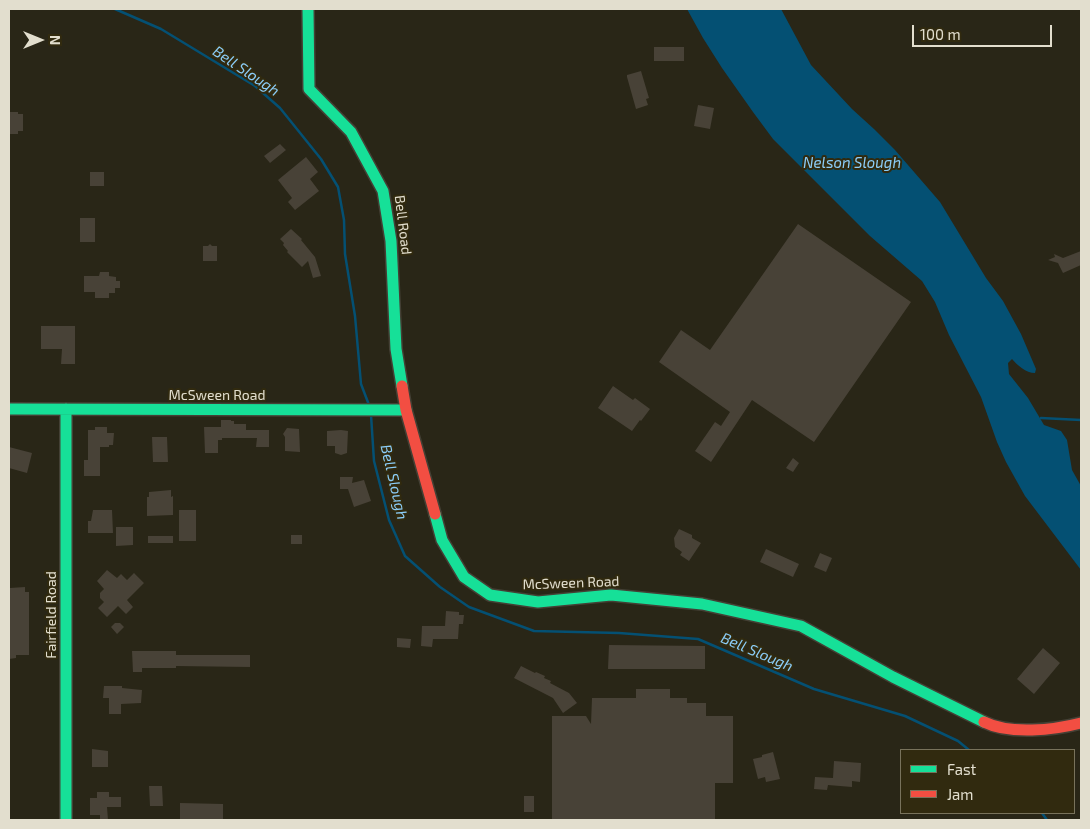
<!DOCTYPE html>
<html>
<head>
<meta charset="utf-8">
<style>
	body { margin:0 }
	#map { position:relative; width:1090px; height:829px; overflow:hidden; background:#292617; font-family:"Exo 2",sans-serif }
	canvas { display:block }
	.frame { position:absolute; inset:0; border:10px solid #e2dece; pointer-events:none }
	.legend { position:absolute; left:900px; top:749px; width:175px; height:65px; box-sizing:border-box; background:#312a0f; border:1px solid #78725b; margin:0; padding:6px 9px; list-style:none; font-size:15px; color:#e2dece }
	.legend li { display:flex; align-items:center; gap:10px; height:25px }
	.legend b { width:25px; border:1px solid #78725b }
	.north { position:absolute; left:15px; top:15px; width:50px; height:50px; -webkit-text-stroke:4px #312a0f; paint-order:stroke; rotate:90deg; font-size:14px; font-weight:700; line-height:20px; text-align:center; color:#e2dece }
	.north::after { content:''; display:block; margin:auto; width:18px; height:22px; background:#e2dece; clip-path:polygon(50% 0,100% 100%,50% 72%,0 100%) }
	.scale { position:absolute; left:912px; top:25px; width:140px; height:22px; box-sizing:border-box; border:2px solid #e2dece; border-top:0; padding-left:6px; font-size:15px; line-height:18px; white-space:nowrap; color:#e2dece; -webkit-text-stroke:4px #312a0f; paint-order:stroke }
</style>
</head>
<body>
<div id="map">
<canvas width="1090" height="829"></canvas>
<div class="frame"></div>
<ul class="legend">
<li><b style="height:6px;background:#16e098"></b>Fast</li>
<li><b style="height:6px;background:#f24e42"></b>Jam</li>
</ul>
<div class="north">N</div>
<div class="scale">100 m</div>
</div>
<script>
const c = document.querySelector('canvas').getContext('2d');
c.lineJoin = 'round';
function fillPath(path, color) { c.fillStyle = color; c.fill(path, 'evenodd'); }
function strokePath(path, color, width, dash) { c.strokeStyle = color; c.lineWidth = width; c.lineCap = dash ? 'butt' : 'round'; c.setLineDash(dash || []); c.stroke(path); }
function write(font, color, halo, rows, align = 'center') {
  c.font = font + ' "Exo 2",sans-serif'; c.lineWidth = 4; c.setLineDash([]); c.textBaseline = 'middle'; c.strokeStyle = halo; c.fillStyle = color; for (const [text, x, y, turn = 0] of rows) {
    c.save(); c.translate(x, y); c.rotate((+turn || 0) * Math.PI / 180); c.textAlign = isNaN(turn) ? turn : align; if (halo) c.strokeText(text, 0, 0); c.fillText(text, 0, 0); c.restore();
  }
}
fillPath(new Path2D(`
	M687,9H781L811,65L852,109L874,129L895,150L940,202L986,278L1003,301L1021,334L1036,369L1035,373C1026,373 1017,365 1012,359L1008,363L1009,374L1028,398L1044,425L1061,431L1067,440L1072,470L1081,486V570L1025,496L1006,462L997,442L981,397L949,335L935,302L922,281L870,236L773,139L753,112L722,68L703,38Z`), '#045073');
strokePath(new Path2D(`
	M115,9L161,29L255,86L280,108L321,159L338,187L344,220L345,254L355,316L361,384L369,405
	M371,415L374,461L389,520L405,556L440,587L469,607L534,631L619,633L698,639L814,689L905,716L958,741L969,750
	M1041,418L1081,420
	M1042,813L1047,820`), '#045073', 2.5);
fillPath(new Path2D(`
	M654,47H684V61H654Z
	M641,71L649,98L646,99L648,105L636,109L627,77V75Z
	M698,105L714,108L710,129L694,126Z
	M9,112H18V114H23V131H18V134H9Z
	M280,144L286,150L270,163L264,156Z
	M306,157L318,172L310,179L319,191L295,210L288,202L292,198L278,180Z
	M90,172H104V186H90Z
	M80,218H95V242H80Z
	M798,224L911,302L814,442L752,400L711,462L695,451L715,422L721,426L730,412L659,362L681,330L710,350Z
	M291,229L302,239L301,240L315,257L321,276L313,278L308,261L302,267L287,252L288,251L283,245L284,243L280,239Z
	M210,244L212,246H217V261H203V246H208Z
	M1081,251V265L1063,273L1058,263L1048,260L1055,257L1054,254L1063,258Z
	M100,272H109V276L116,277V281H120V288H115V293H109V298H95V292H84V276H99Z
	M41,326H75V364H61L62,349H41Z
	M613,386L633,400L635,398L650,409L641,421L640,420L632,431L598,408Z
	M221,420H231V421H234V424H246V430H269V447H256L257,438H222V440H218V453H205L204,427H221Z
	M95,427H107V433H114L113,445H109V447H100V476H84V460H88V430H95Z
	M287,428L299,429L300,452L285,451V437L283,434Z
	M341,430L348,431L347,453L341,455L335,453V446H327V431Z
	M152,437H167L168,462H153Z
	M9,447L32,453L27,473L9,468Z
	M793,458L799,463L793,472L786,468Z
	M340,477H353L352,483L364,480L371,501L354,507L348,489H340Z
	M171,490V497L173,496V515L147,516V497H149V492Z
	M93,510H112L113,533H88V521H91Z
	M179,510H196V541H179Z
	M116,527H133V545L116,546Z
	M679,529L692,535V538L701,543L689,561L680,555L682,552L675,547L674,538Z
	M291,535H302V544H291Z
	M148,536H173V543H148Z
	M766,549L799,564L793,577L760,562Z
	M820,553L832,558L826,572L814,567Z
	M107,570L117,578L121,574L127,580L134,573L144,583L127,600L133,607L126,614L118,606L107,617L98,608L104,602L100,598V593L104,589L97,581Z
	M25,587V592H29V655H16V658L9,659L10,588Z
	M446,611L459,612V615H464L463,624H459L458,639H433L432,647L421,646L422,626H445Z
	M115,623H120L124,627L117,634L111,627Z
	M397,638L411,639L410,648L397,647Z
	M609,645L705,646V669H608Z
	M1043,648L1060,663L1034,694L1017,679Z
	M132,651H176V655H250V667L176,666V668H142V672H133Z
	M521,666L535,673L536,672L545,676L544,678L551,681L550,683L569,693L577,703L563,713L553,698L514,678Z
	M104,686H122V688L142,690L141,703L121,704V714H109V698H103Z
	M636,689H670V698H687V703H706V716H733V783H715V820H552V716H586L591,724L592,698H636Z
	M92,749L108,751V767H92Z
	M773,752L780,779L766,782L765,777L758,779L753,759L762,757V755Z
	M834,761L861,763L860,782L852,781V787L828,785L827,790L814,789L815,777L833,778Z
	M149,786H162L163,806H150Z
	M97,792H109V797H121V807H107L108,820H100V815H90V798H97Z
	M524,796H534V812H524Z
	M180,803L223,804V820H180Z`), '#484237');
const fast = new Path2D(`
	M308,9L309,89L351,132L383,191L391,241L396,349L402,386
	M9,409L406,410
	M66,409V820
	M435,514L442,540L464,577L490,595L538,602L611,595L702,604L801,626L893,677L984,722`);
const jam = new Path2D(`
	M402,386L406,410L435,514
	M984,722C1010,735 1054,730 1081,723`);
strokePath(fast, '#444035', 14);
strokePath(jam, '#444035', 14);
strokePath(fast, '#16e098', 11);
strokePath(jam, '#f24e42', 11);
write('14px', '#e2dece', '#312a0f', [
	["Bell Road",403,225,83],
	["McSween Road",217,395],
	["McSween Road",571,583,-2],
	["Fairfield Road",51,615,-90]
]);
write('italic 15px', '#8bccf7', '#312a0f', [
	["Bell Slough",246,71,34],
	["Nelson Slough",852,163],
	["Bell Slough",394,482,77],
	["Bell Slough",757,652,23]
]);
</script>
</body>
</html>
